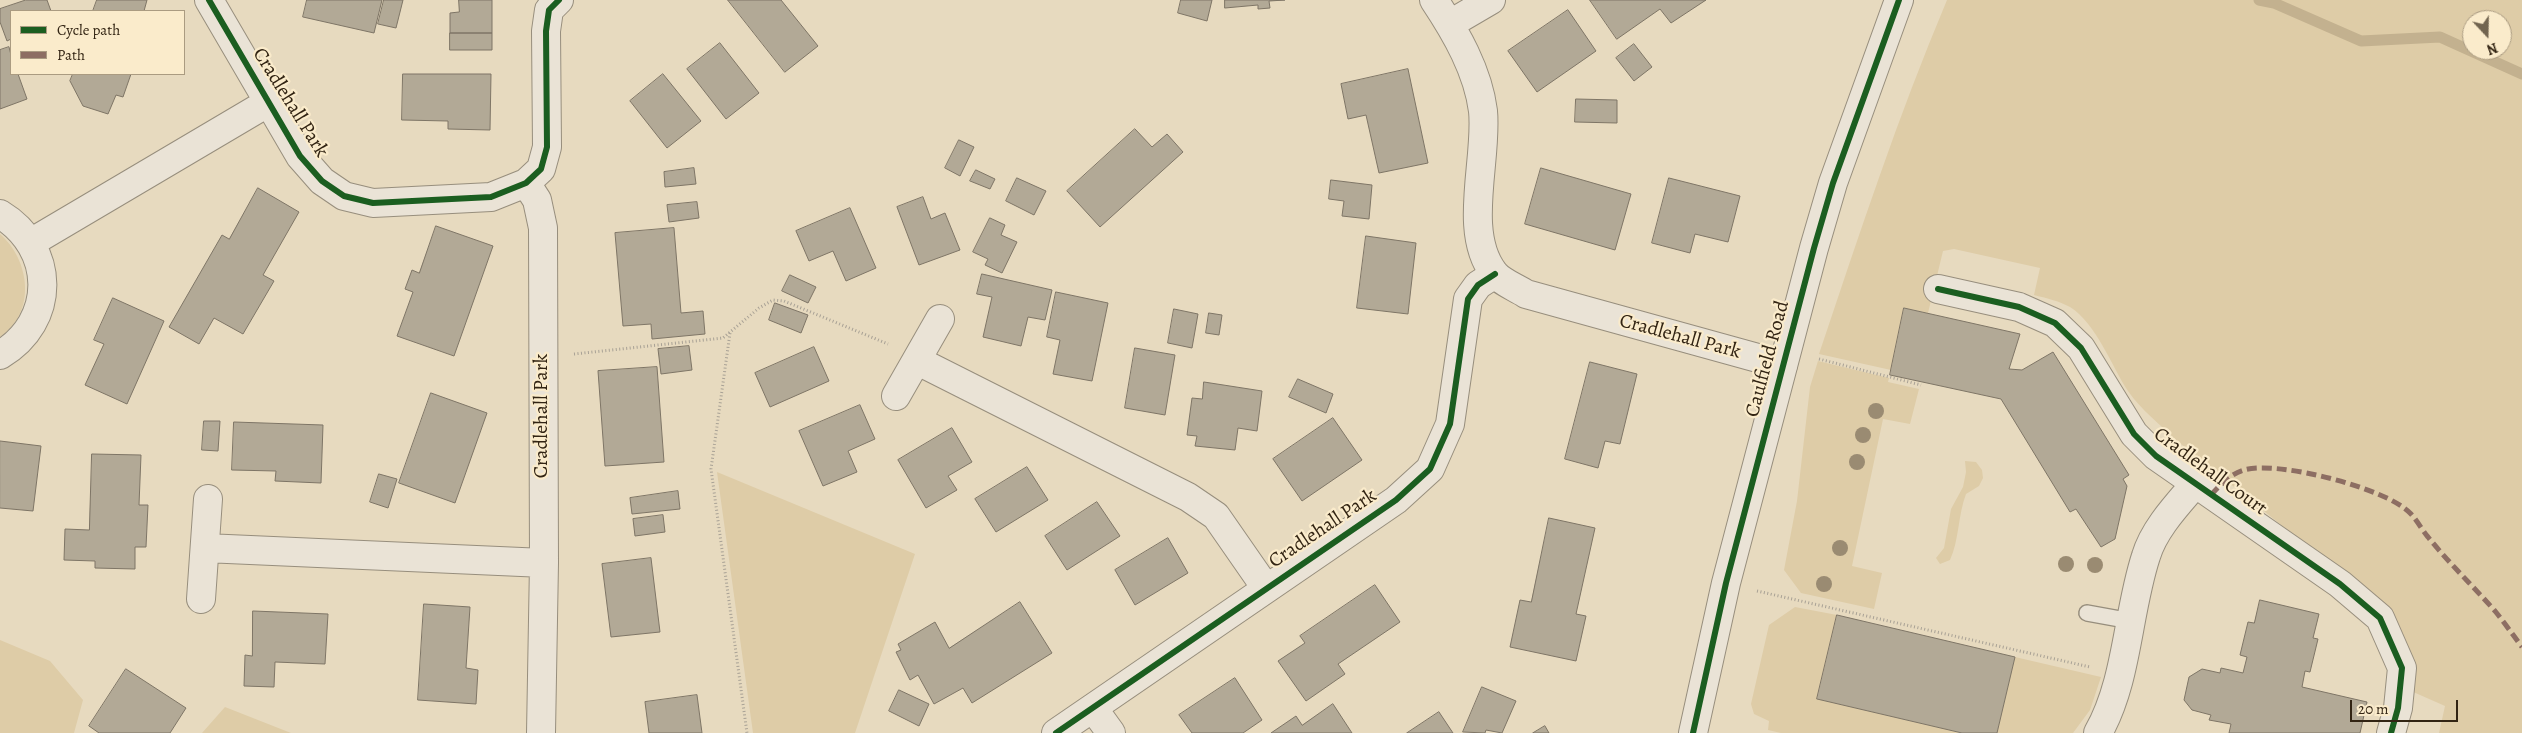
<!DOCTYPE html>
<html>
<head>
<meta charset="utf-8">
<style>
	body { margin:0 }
	#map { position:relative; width:2522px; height:733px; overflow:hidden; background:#e7dabf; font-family:Alegreya,serif }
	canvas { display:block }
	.legend { position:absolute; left:10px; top:10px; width:175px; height:65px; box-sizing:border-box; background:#faebcb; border:1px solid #aa9b81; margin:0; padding:6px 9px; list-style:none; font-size:15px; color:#322413 }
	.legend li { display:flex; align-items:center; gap:10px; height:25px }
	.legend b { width:25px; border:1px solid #aa9b81 }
	.north { position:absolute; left:2462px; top:10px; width:50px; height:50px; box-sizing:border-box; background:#faebcb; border:1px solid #aa9b81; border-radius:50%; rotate:159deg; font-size:14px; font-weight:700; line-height:20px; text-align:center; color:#322413 }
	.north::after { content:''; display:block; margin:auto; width:18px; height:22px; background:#71644f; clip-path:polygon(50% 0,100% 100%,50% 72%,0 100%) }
	.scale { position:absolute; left:2350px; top:700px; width:108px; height:22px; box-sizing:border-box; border:2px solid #322413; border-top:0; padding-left:6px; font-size:15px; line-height:18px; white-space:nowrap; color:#322413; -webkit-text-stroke:4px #faebcb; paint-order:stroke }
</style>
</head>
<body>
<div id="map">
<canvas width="2522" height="733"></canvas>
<ul class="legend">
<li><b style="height:6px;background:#1b5e20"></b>Cycle path</li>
<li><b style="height:6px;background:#8d6e63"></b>Path</li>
</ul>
<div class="north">N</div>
<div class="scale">20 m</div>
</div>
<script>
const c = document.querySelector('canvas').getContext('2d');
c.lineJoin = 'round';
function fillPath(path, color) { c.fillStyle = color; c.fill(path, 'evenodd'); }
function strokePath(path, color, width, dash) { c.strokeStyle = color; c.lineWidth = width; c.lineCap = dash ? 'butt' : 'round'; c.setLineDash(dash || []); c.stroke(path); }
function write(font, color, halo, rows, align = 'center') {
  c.font = font + ' Alegreya,serif'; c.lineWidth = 4.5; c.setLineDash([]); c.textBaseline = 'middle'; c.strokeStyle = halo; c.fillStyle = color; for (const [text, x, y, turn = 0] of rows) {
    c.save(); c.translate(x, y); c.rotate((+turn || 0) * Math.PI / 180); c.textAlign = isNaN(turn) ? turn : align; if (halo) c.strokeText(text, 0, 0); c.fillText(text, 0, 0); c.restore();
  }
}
fillPath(new Path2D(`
	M1947,0H2522V733H2439L2445,706L2411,691L2369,596L2176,440C2161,425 2141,410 2128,391C2112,367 2096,323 2070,307C2059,301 2046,298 2034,295L2040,268L1954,249L1943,251L1928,313L1904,308L1891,370L1819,354C1859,235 1898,116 1947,0ZM2472,20H2502V50H2472Z
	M0,234C30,260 37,312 0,337Z
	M1818,361L1889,378L1888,382L1919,389L1910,424L1883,419L1852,566L1882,573L1874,609L1801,593L1784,570L1797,501L1810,387Z
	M1965,461L1976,462L1982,470L1983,478L1979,486L1966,494C1958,515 1959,541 1950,560L1940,564L1936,558L1944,548L1951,509L1963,487L1966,472Z
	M717,472L915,554L855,733H753Z
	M1795,607L1837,615L1817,699L1962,733H1781L1768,730L1769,721L1754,714L1751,704L1769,625Z
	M0,640L50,661L83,700L74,733H0Z
	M2015,657L2101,677L2090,710L2073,733H1997Z
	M225,707L291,733H202Z`), '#decca7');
strokePath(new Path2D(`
	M2259,0L2274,3L2361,41L2440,37L2522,74`), '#c3b18f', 11);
const building = new Path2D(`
	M26,0H47L51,11H11V39L7,41L0,22V9Z
	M97,0H147L144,11H93Z
	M307,0H382L374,33L303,17Z
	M384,0H403L396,28L378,24Z
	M459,0H492V33H450V13L459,12Z
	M728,0H781L818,46L785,72Z
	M1181,0H1212L1207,21L1178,13Z
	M1225,0H1285L1269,1L1270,8L1258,9V5L1225,8Z
	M1590,0H1706L1671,23L1660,9L1617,39Z
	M1568,10L1596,51L1537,92L1508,51Z
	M450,33H492V50H450Z
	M720,43L759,93L726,119L687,69Z
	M1634,44L1652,67L1634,81L1616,58Z
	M9,47L11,55V74H18L27,99L0,109V50Z
	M1408,69L1428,163L1379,173L1366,115L1348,119L1341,84Z
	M73,74H131L123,97L116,95L108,114L83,106L70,81Z
	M403,74H491L490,130L448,129V121L402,120Z
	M663,74L701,121L667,148L630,101Z
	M1576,99L1617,100V123L1575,122Z
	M1135,129L1152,147L1167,134L1183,152L1100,227L1067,191Z
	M959,140L974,147L960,176L945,168Z
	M694,168L696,184L665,187L664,172Z
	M1541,168L1631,194L1615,250L1525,224Z
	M976,170L995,179L990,189L970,181Z
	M1017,178L1046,191L1034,215L1006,201Z
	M1669,178L1740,196L1728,242L1695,234L1690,253L1652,243Z
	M1331,180L1372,185L1369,219L1342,216L1344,201L1329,199Z
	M258,188L299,212L263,275L274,281L243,334L214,318L199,344L169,327L222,235L229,239Z
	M923,197L931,219L945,213L960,250L919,265L897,207Z
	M697,202L699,218L669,222L667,205Z
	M850,208L876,268L846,281L833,251L809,261L796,231Z
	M990,218L1005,225L1001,235L1017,242L1002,273L985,265L988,259L973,252Z
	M436,226L493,246L454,356L397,336L413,292L405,289L412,270L419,273Z
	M674,228L681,313L703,311L705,334L652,339L651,324L623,326L615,233Z
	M1366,236L1416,243L1408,314L1357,308Z
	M982,274L1052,290L1045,320L1028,317L1021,346L983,337L992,297L977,294Z
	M790,275L816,287L808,303L782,291Z
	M1056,292L1108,303L1092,381L1053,374L1060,340L1047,337Z
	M113,298L164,321L127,404L85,385L104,344L94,340Z
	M775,303L808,315L801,333L769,320Z
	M1904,308L2020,334L2009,369L2022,370L2053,352L2129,475L2123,479L2127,486L2115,539L2101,547L2076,509L2070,512L2001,399L1890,375Z
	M1174,309L1198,314L1192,348L1168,343Z
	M1209,313L1222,315L1219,335L1206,333Z
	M689,346L692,370L661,374L658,349Z
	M814,347L829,381L770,407L755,373Z
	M1135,348L1175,355L1165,415L1125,408Z
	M1590,362L1637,374L1620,444L1605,441L1598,468L1565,459Z
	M657,367L664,462L605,466L598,371Z
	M1298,379L1333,394L1326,413L1289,397Z
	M1204,382L1262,391L1257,431L1238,428L1235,450L1195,446L1197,436L1187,435L1192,398L1202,399Z
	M431,393L487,413L455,503L399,483Z
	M860,405L875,439L848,451L857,472L823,486L799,431Z
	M1333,418L1362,460L1302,501L1273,459Z
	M204,421H220L218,451L202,450Z
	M234,422L323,425L321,483L275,481L276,471L232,470Z
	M952,428L972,462L948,476L957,490L926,508L898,460Z
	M0,441L41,446L33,511L0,508Z
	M92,454L141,455L139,505H148L146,547H135V569L95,568V561L64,560L65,529L89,530Z
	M1027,467L1048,500L996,532L975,499Z
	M379,474L397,479L388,508L370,502Z
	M678,491L680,509L632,514L630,498Z
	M1097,502L1120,536L1067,570L1045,536Z
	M663,515L665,532L635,536L633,519Z
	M1549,518L1595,528L1576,614L1586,616L1576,661L1510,647L1520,600L1531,602Z
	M1168,538L1188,573L1135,605L1115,570Z
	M651,558L660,632L611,637L602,564Z
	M1375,585L1400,622L1338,664L1345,674L1306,701L1278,661L1305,643L1300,636Z
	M2260,600L2319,614L2313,638L2318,639L2310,672L2305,671L2302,687L2367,702L2360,733H2229L2231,724L2209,720L2211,715L2192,710L2184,700L2189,677L2202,669L2220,673L2221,668L2243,673L2247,657L2240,655L2248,622L2254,623Z
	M1020,602L1052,653L972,703L963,688L934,704L918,675L910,680L896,652L901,650L898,644L935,622L949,648Z
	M424,604L470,607L466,668L478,670L476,704L418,700Z
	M253,611L328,614L325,664L275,662L274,687L244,686L245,655L252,656Z
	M1837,615L2015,657L1997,733H1962L1817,699Z
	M126,669L186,708L170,733H99L89,726Z
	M1235,678L1262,720L1243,733H1192L1179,715Z
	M1482,687L1516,701L1502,733L1486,730L1485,733L1463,732Z
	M899,690L929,704L919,726L889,711Z
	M697,695L702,733H649L645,702Z
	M1333,704L1352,733H1271L1296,716L1302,725Z
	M1439,712L1453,733H1407Z
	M1545,726L1549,733H1533Z`);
fillPath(building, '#b2a996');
strokePath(building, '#7e7566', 1);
const service = new Path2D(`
	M2087,613L2131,621`);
const minor = new Path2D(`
	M209,0L300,156L322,181L344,196L373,203L491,197L526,183L541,169L547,147L546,31L549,10L559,0
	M1434,0C1456,33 1478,71 1483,111C1488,159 1462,232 1494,273C1501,282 1517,288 1526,294L1783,365
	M1450,24L1491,0
	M526,183L537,200L543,228L544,563L541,733
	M0,214C56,248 57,321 0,355
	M32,242L269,102
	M1938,289L2019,307L2055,323L2081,348L2134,434L2156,456L2340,584L2380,618L2402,668L2398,708L2391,733
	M918,361L1188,497L1216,516L1266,588
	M896,396L940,319
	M205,548L544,563
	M201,599L208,499
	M1093,708L1111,733
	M1056,733L1396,500L1430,469L1450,424L1468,299L1478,285L1495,274
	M2098,733C2128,680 2127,614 2146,556C2154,529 2177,505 2195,484`);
const tertiary = new Path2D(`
	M1693,733L1726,583L1814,248L1833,183L1899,0`);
strokePath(service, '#978e7d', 18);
strokePath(minor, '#978e7d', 30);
strokePath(tertiary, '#978e7d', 30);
strokePath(new Path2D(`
	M730,333L711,469L747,733
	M574,354L723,338L759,308L773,300L784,301L888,344
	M1819,359L1921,385
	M1757,591L2090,667`), '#a8a195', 3, [1, 2.5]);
strokePath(service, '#eae3d6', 15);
strokePath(minor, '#eae3d6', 28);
strokePath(tertiary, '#eae3d6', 28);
strokePath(new Path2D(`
	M2211,495C2220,485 2230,474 2244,470C2277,460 2386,488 2410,513C2417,520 2422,530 2428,537C2449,563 2473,586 2495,611C2504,622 2513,635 2522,647`), '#8d6e63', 5, [10, 5]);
strokePath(new Path2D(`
	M209,0L300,156L322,181L344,196L373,203L491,197L526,183L541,169L547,147L546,31L549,10L559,0
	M1938,289L2019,307L2055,323L2081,348L2134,434L2156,456L2340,584L2380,618L2402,668L2398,708L2391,733
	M1056,733L1396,500L1430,469L1450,424L1468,299L1478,285L1495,274
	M1693,733L1726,583L1814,248L1833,183L1899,0`), '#1b5e20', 6);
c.fillStyle = '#9a8b72';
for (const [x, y] of [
	[1876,411],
	[1863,435],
	[1857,462],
	[1840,548],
	[2066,564],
	[2095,565],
	[1824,584]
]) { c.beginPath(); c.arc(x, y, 8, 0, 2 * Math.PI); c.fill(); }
write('20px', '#322413', '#faebcb', [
	["Cradlehall Park",290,103,58],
	["Cradlehall Park",1680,337,15],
	["Caulfield Road",1768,359,-75],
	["Cradlehall Park",542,416,-90],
	["Cradlehall Court",2210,472,36],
	["Cradlehall Park",1323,529,-34]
]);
</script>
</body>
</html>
